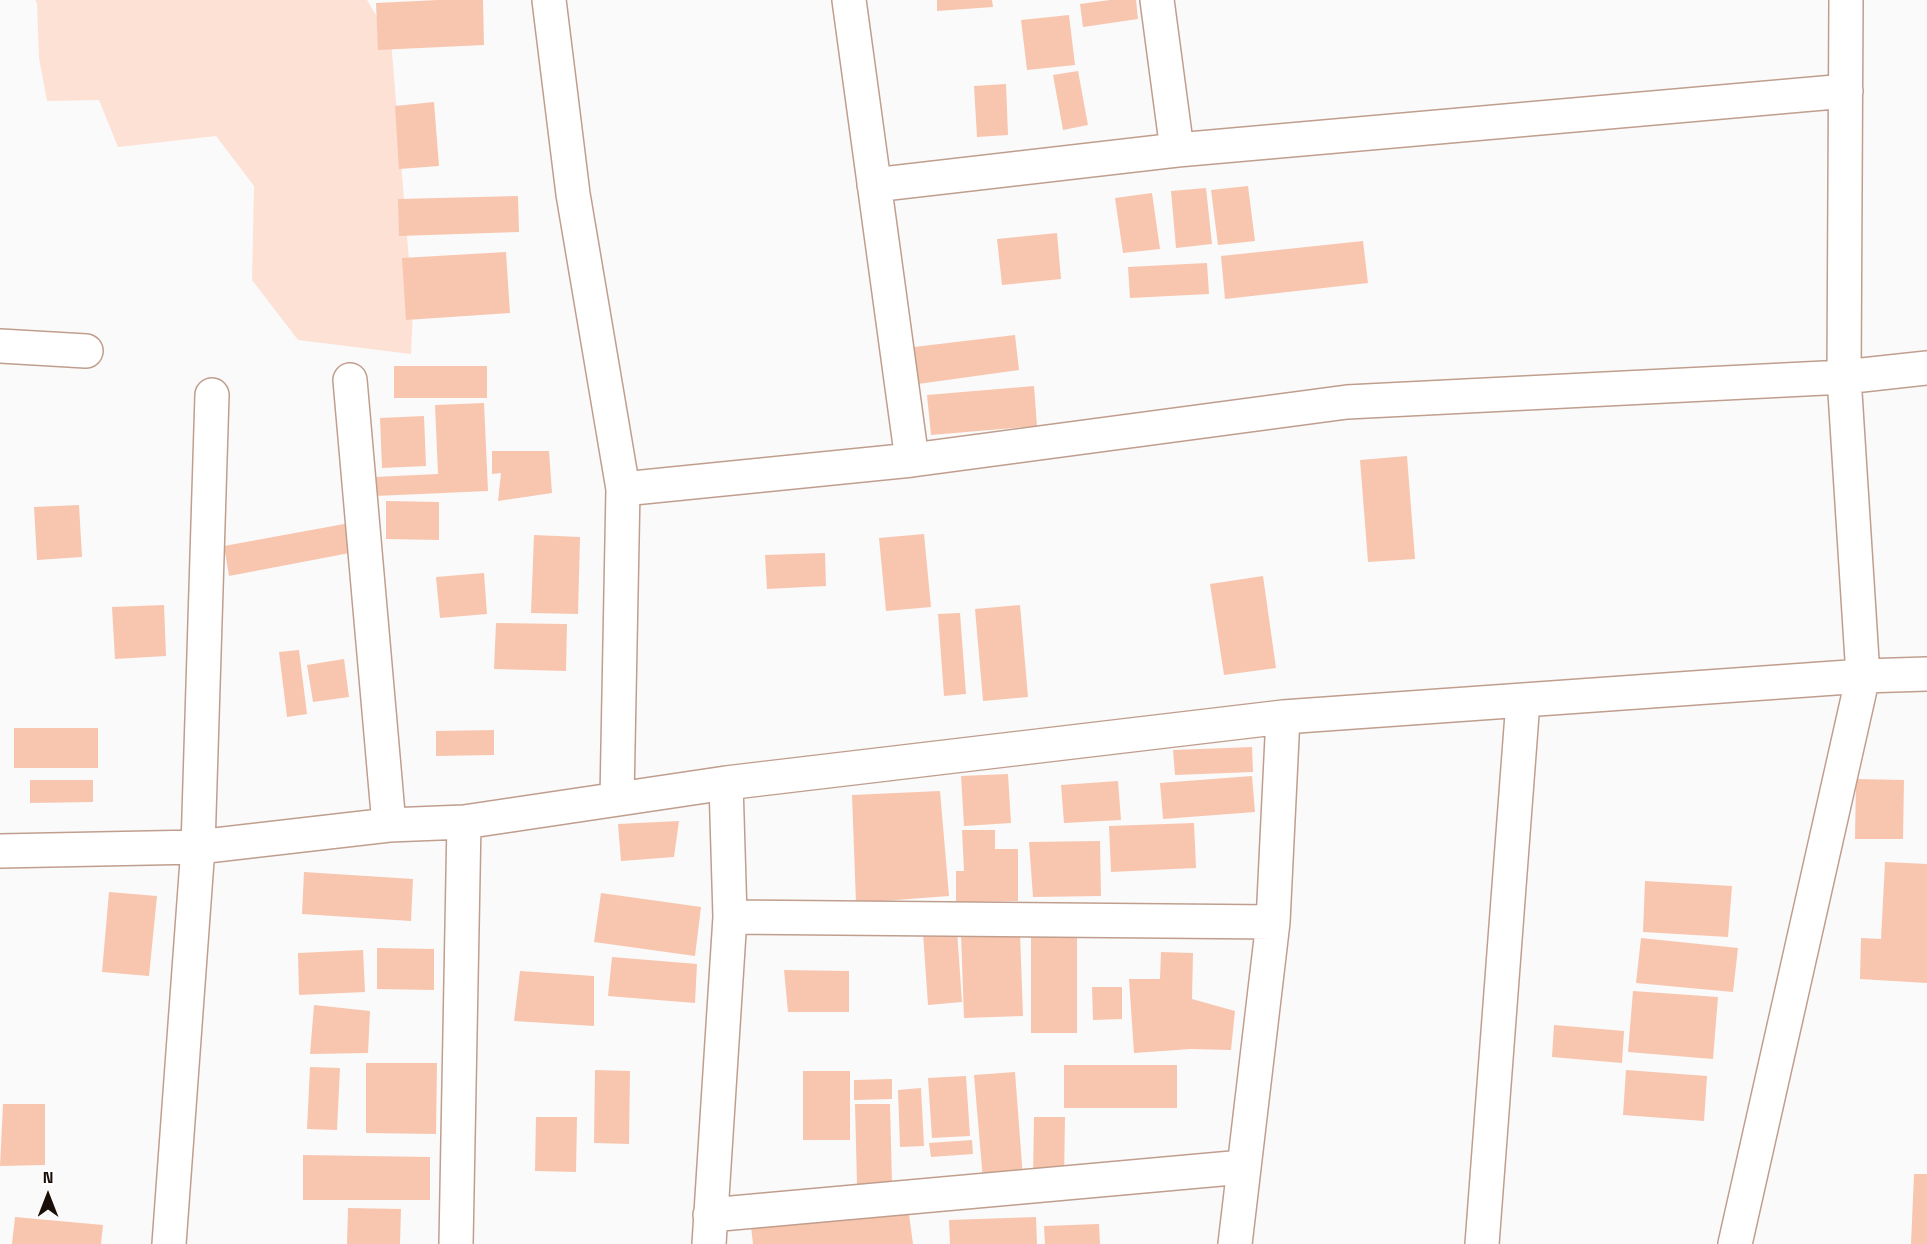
<!DOCTYPE html>
<html>
<head>
<meta charset="utf-8">
<style>
	body { margin:0 }
	#map { position:relative; width:1927px; height:1244px; overflow:hidden; background:#fafafa; font-family:"Space Grotesk",sans-serif }
	canvas { display:block }
	.north { position:absolute; left:18px; top:1166px; width:60px; height:60px; -webkit-text-stroke:4px #fff; paint-order:stroke; rotate:0deg; font-size:16px; font-weight:700; line-height:24px; text-align:center; color:#1a0e08 }
	.north::after { content:''; display:block; margin:auto; width:21px; height:27px; background:#1a0e08; clip-path:polygon(50% 0,100% 100%,50% 72%,0 100%) }
</style>
</head>
<body>
<div id="map">
<canvas width="1927" height="1244"></canvas>
<div class="north">N</div>
</div>
<script>
const c = document.querySelector('canvas').getContext('2d');
c.lineJoin = 'round';
function fillPath(path, color) { c.fillStyle = color; c.fill(path, 'evenodd'); }
function strokePath(path, color, width, dash) { c.strokeStyle = color; c.lineWidth = width; c.lineCap = dash ? 'butt' : 'round'; c.setLineDash(dash || []); c.stroke(path); }
fillPath(new Path2D(`
	M35,0H367L391,40L413,310L411,354L298,340L252,280L254,186L216,136L118,147L99,100L47,101L39,58L37,3Z`), '#fde1d5');
fillPath(new Path2D(`
	M438,0H483L484,45L378,50L376,3Z
	M937,0H992L993,7L937,11Z
	M1110,0H1136L1138,19L1083,27L1080,4Z
	M1069,15L1075,65L1027,70L1021,20Z
	M1078,71L1088,125L1063,130L1053,75Z
	M1006,84L1008,135L977,137L974,86Z
	M434,102L439,166L399,169L395,106Z
	M1248,186L1255,241L1218,245L1211,190Z
	M1206,188L1212,244L1176,248L1171,191Z
	M1152,193L1160,249L1123,253L1115,198Z
	M518,196L519,232L399,236L398,199Z
	M1057,233L1061,279L1002,285L997,239Z
	M1363,241L1368,283L1225,299L1221,256Z
	M506,252L510,313L406,320L402,258Z
	M1207,263L1209,294L1130,298L1128,267Z
	M1015,335L1019,370L918,384L914,347Z
	M394,366H487V398H394Z
	M1034,386L1037,426L931,435L927,395Z
	M484,403L488,491L375,496L374,477L438,474L435,405Z
	M424,416L426,466L382,468L380,418Z
	M492,451H549L552,493L498,501L501,473L492,474Z
	M1407,456L1415,559L1368,562L1360,460Z
	M386,501L439,502V540L386,539Z
	M79,505L82,557L37,560L34,507Z
	M355,522L360,551L229,576L224,546Z
	M924,534L931,607L886,611L879,538Z
	M534,535L580,537L578,614L531,613Z
	M825,553L826,586L767,589L765,555Z
	M484,573L487,614L440,618L436,577Z
	M1263,576L1276,668L1224,675L1210,584Z
	M164,605L166,656L115,659L112,607Z
	M1020,605L1028,697L983,701L975,609Z
	M960,613L966,694L944,696L938,614Z
	M496,623L567,624L566,671L494,669Z
	M299,650L307,714L287,717L279,652Z
	M344,659L349,697L313,702L307,665Z
	M14,728H98V768H14Z
	M494,730V755L436,756V731Z
	M1252,747L1253,772L1175,775L1173,750Z
	M1008,774L1011,823L964,826L961,776Z
	M1252,776L1255,812L1163,819L1160,783Z
	M1856,779L1904,780L1903,839H1855Z
	M30,780H93V802L30,803Z
	M1118,781L1121,820L1064,823L1061,785Z
	M940,791L949,896L856,903L852,795Z
	M679,821L674,857L621,861L618,824Z
	M1194,823L1196,868L1111,872L1109,826Z
	M962,830H995V849H1018V901L956,902V871H964Z
	M1100,841L1101,896L1033,897L1029,842Z
	M1885,862L1927,864V983L1860,979L1861,938L1881,939Z
	M304,872L413,879L411,921L302,914Z
	M1645,881L1732,886L1728,937L1643,932Z
	M109,892L157,896L149,976L102,972Z
	M601,893L701,907L695,956L594,942Z
	M957,930L962,1002L928,1005L923,933Z
	M1020,933L1023,1016L964,1018L961,935Z
	M1031,934H1077V1033H1031Z
	M1641,938L1738,948L1733,992L1636,983Z
	M377,948L434,949V990L377,989Z
	M363,950L365,992L299,995L298,953Z
	M1161,952L1193,953L1192,999L1235,1011L1231,1050L1191,1049L1134,1053L1129,979H1160Z
	M612,957L697,964L695,1003L608,996Z
	M784,970L849,971V1012H788Z
	M520,971L594,976V1026L514,1021Z
	M1092,987H1122V1019L1093,1020Z
	M1633,991L1718,997L1713,1059L1628,1052Z
	M314,1005L370,1011L368,1053L310,1054Z
	M1554,1025L1624,1031L1622,1063L1552,1057Z
	M366,1063H437L436,1134L366,1133Z
	M1064,1065H1177V1108H1064Z
	M310,1067L340,1068L337,1130L307,1129Z
	M595,1070L630,1071L629,1144L594,1143Z
	M1626,1070L1707,1076L1704,1121L1623,1115Z
	M803,1071H850V1140H803Z
	M1015,1072L1023,1178L983,1180L974,1075Z
	M966,1076L970,1136L932,1138L928,1078Z
	M892,1079V1099L854,1100V1080Z
	M921,1088L924,1146L900,1147L898,1090Z
	M3,1104H45V1165L0,1166Z
	M855,1104H890L892,1184L857,1185Z
	M536,1117H577L576,1172L535,1171Z
	M1034,1117H1065L1064,1180L1033,1179Z
	M972,1140L973,1154L931,1157L929,1143Z
	M303,1155L430,1157V1200H303Z
	M1914,1174H1927V1244H1911Z
	M908,1207L913,1244H753L751,1226Z
	M348,1208L401,1209L400,1244H347Z
	M15,1217L103,1225L101,1244H12Z
	M1036,1217L1037,1244H950L949,1220Z
	M1099,1224L1100,1244H1045L1044,1226Z`), '#f8c6ae');
const minor = new Path2D(`
	M549,0L573,194L623,489L617,798
	M849,0L912,460
	M1157,0L1177,150
	M874,185L1177,150L1846,91
	M0,346L86,351
	M350,380L389,825
	M623,489L912,460L1347,402L1844,377L1927,368
	M0,851L198,847L389,825L464,822L726,783L1283,717L1863,676L1927,674
	M730,917L1273,922
	M710,1215L1243,1167
	M169,1244L198,847L212,395
	M456,1244L464,822
	M709,1244L730,917L726,783
	M1235,1244L1273,922L1283,717
	M1482,1244L1523,701
	M1735,1244L1863,676L1844,377L1846,0`);
strokePath(minor, '#c09e8e', 36);
strokePath(minor, '#fff', 33);
</script>
</body>
</html>
